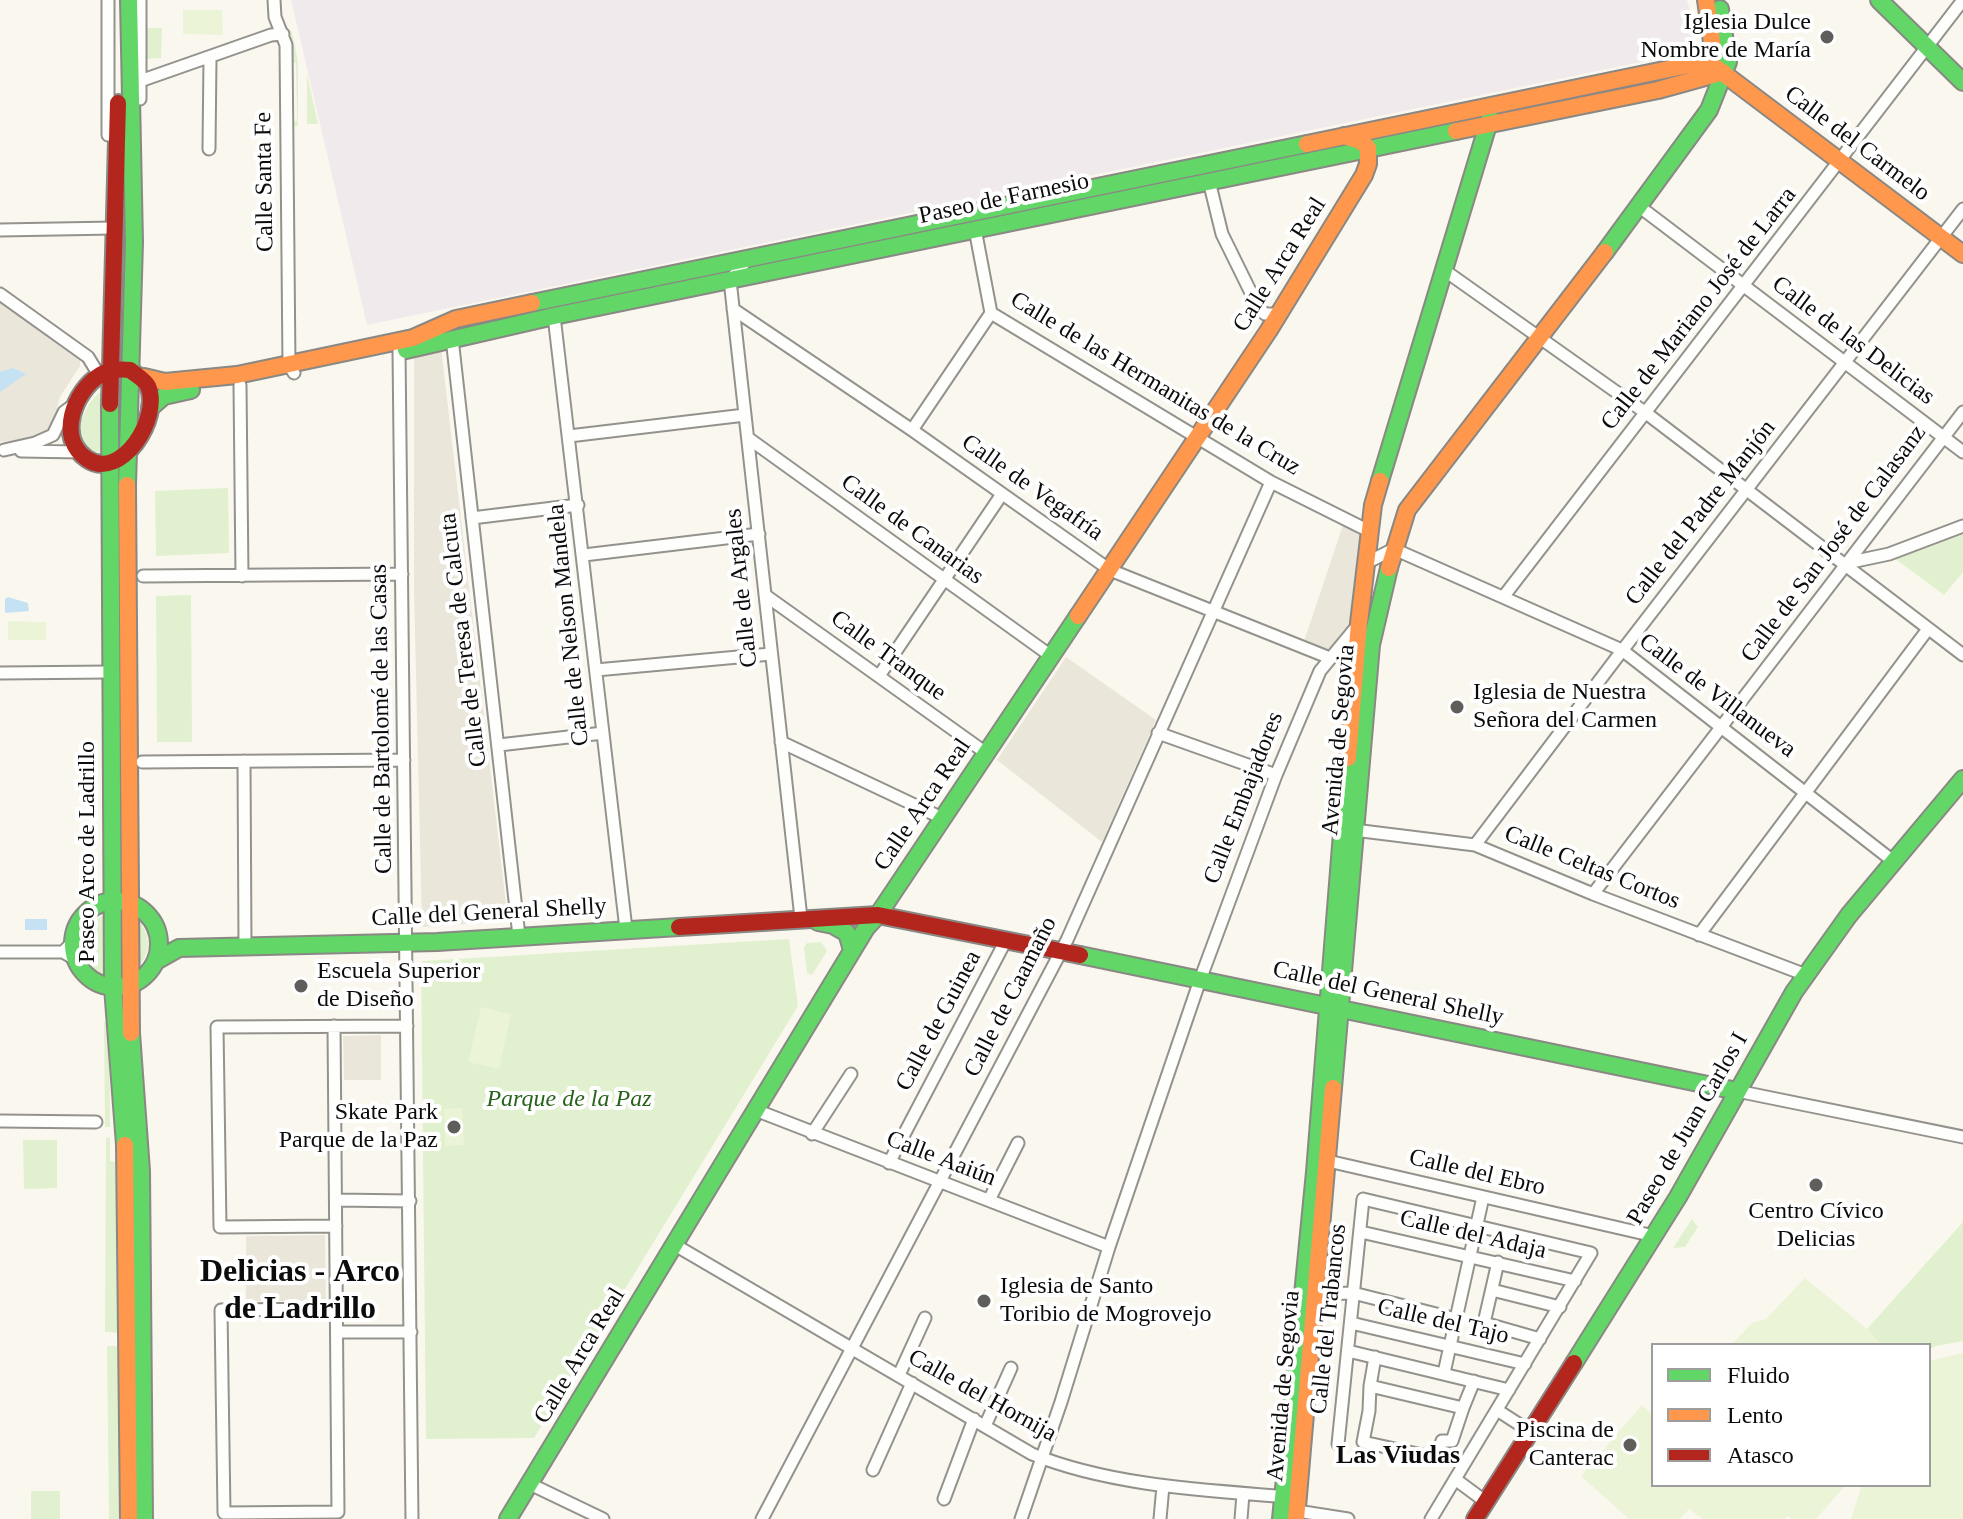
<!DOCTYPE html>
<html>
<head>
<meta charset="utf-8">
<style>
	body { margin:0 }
	#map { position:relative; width:1963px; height:1519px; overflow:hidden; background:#faf8ee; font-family:"Times New Roman",serif }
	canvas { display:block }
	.legend { position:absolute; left:1651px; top:1343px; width:280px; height:144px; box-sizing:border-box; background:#fff; border:2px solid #9d9d9d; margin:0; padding:10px 14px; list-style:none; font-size:24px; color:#0b0b0b }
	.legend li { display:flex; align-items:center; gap:16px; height:40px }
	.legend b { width:40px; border:2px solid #9d9d9d }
</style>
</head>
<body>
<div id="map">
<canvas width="1963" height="1519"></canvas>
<ul class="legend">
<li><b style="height:10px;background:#63d668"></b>Fluido</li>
<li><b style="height:10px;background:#ff974d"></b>Lento</li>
<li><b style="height:10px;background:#b3261e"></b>Atasco</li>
</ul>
</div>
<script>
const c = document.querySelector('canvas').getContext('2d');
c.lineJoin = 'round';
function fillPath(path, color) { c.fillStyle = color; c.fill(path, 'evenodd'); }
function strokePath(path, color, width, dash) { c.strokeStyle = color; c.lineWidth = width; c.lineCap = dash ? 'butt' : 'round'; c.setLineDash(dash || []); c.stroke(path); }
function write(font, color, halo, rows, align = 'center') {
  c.font = font + ' "Times New Roman",serif'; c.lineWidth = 8; c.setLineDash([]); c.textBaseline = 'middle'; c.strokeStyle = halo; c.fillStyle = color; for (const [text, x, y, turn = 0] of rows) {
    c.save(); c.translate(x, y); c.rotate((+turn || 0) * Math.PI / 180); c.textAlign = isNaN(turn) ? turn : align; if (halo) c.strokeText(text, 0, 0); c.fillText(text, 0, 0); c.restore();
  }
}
fillPath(new Path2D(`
	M291,0H1687L1696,35L1685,53L367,325Z`), '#f1eaec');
fillPath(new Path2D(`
	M147,28H162L161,58L146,59Z
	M291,28L298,62V126H292L293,122L297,121L296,63H291Z
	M307,74L318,124H307Z
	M125,175L123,332H119Z
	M99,393H102L101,452C67,450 81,407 99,393Z
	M228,488L229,553L156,556L155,491Z
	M1963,524V572L1944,595L1889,554Z
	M191,595L192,742H157L156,596Z
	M102,916L105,917L107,976L103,979C75,968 78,930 102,916Z
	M139,920C150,936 152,950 139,966L136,922Z
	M789,939L798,1006L534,1438L426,1439L421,964L423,961Z
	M821,942L827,951L812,975L807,973L804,947L807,943Z
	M104,1022H109L110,1127H105Z
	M110,1137V1161L115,1162L119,1232L120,1333L105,1332L106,1138Z
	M23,1140H57V1188L24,1189Z
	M1692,1219L1698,1227L1685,1247L1673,1248Z
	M1963,1222V1341L1936,1346L1929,1350V1345H1881L1867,1329Z
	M107,1346H121L123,1519H109Z
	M31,1491H60V1519H31Z`), '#e1f0ce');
fillPath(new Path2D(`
	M183,10H222L223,35L183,34Z
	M8,621L46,622V640H8Z
	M481,1007L511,1014L499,1069L468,1062Z
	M462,1108L464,1145L445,1146L444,1109Z
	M1805,1278L1867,1329L1881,1345H1731L1752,1323L1766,1319Z
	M1963,1353V1519H1851L1862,1485H1929V1361Z
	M1642,1405L1653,1415V1485L1844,1487L1816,1519H1792L1788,1516L1784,1519H1703L1689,1509L1680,1519H1629L1581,1476Z`), '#ebf4d7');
fillPath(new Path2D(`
	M0,298L80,357V366L60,397L52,427L47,435L34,440L0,442Z
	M441,347L508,921L422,927L414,590V351Z
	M1346,516L1365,524L1352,623L1322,662L1300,653Z
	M1066,657L1156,720L1102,842L997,760Z
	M381,1035V1080H344L343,1036Z
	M325,1235L326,1301H246V1236Z`), '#eae7da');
fillPath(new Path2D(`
	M13,368L26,374L0,392V372Z
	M8,597L28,603L29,611L5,613V599Z
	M25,919H47V930H25Z`), '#c5e2f4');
const street = new Path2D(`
	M108,0V135
	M140,0V99
	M274,0L275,17L286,45L289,365L294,373
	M140,81L271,35L283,34
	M209,149L210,58
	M1209,181L1222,234L1258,307L1265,314H1279
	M1640,207L1963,452
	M975,229L991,313L1271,482L1369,531
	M0,230L114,228
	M747,260L730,280L801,918
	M1444,270L1646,413L1963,655
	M0,294L88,357L99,375
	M733,309L912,430L1110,570L1330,658
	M554,316L626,929
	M452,338L519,936
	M399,351L412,1519
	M240,385L242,576
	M912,430L991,313
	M569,436L745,415
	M748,438L1051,656
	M4,450L35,443L53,435L64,412L75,404
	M21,451L80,452
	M472,518L578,505
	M584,555L759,534
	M1851,558L1856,561L1889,554L1963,526
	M1366,563L1394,549L1622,650L1893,861
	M143,576L402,574
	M765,595L986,753
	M1504,596L1963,0
	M596,670L771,654
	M0,673L110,672
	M879,676L1002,494
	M1158,733L1276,775
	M781,742L942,818
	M499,745L603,733
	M244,761L245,947
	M142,762L404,760
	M1354,830L1475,845L1593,894L1806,975
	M1475,845L1618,656L1963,209
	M1593,894L1963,412
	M1699,935L1928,629
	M0,952H63
	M63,952L75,959
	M63,952L72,943
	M334,1026C336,1188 337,1350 338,1512L224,1513L221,1310L337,1309
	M1737,1091L1963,1137
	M758,1111L1109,1247
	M0,1121L96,1122
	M812,1134L851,1074
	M1324,1159L1328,1161L1654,1236
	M889,1163L1005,942
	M336,1200L410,1201
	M989,1200L1018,1143
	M336,1226L220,1227L217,1027L407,1026
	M1361,1232L1575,1281
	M675,1245L1032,1454C1111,1486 1205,1490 1289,1497
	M1498,1262L1484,1323L1540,1339
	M1492,1290L1560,1307
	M1317,1294L1353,1293L1456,1319
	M1351,1323L1525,1364
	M337,1332H411
	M1348,1351L1509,1390
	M1375,1357L1370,1386L1463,1408L1474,1381
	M1444,1373L1483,1197
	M899,1375L925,1318
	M1370,1386L1369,1411L1363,1442L1436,1458L1442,1441H1452L1463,1408
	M1497,1410L1531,1432
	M985,1426L1011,1368
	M1338,1444L1363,1199L1591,1253L1431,1519
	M873,1470L912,1383
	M1455,1479L1486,1502
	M530,1484L603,1519
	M944,1499L974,1419
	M1297,1511L1348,1519
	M762,1519L1067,940L1271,482
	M1021,1519L1061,1402L1109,1247L1200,980L1276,775L1320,671L1358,625
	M1160,1519L1163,1486
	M1241,1519L1243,1494`);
const fast = new Path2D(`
	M1879,0L1963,82
	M1605,252L1709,110L1728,62L1720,9
	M532,303L1307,144
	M406,350L554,316L1456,131
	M110,404L113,987L125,1145
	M150,408L164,396L191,390
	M1380,481L1490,118
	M127,485L134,242L129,0
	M73 944a43 43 0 1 1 86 0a43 43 0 1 1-86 0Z
	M818,922L833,925L847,933L852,950
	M1080,955L1737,1091
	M156,961L179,948L437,942L679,927
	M131,1033L141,1171L144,1519
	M1333,1088L1371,645L1389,568
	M1574,1363L1678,1197L1794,992L1849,915L1963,779
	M508,1519L866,928L878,915L1078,616
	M1281,1519L1315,1172L1348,758`);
const slow = new Path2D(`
	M1715,67L1963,254
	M1456,131L1658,90L1723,72
	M1307,144L1698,63L1705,60L1713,49L1706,0
	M144,377L165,382L237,375L413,338L456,319L532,303
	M127,485L131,1033
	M1389,568L1407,510L1605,252
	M1078,616L1269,330L1364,175L1368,164V148L1361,141L1344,136
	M1348,758L1359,623L1373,505L1380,481
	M125,1145L129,1519
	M1296,1519L1333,1088`);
const jam = new Path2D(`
	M130,370C136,375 145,380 148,386C162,417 121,482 87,459C56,438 74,391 100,375C109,369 120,369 130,370Z
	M110,404L118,103
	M679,927L878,915L1080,955
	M1475,1519L1574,1363`);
strokePath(street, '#93928d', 15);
strokePath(fast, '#898884', 20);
strokePath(slow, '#898884', 20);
strokePath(jam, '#898884', 20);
strokePath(street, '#fefefc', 11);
strokePath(fast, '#63d668', 16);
strokePath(slow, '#ff974d', 16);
strokePath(jam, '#b3261e', 16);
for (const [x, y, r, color] of [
	[1827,37,8,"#5f5e5a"],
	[1457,707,8,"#5f5e5a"],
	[301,986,8,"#5f5e5a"],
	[454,1127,8,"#5f5e5a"],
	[1816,1185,8,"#5f5e5a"],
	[984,1301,8,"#5f5e5a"],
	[1630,1445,8,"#5f5e5a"]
]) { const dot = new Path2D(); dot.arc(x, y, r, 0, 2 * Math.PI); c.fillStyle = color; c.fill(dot); strokePath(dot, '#fff', 3); }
write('24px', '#0b0b0b', '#fff', [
	["Iglesia Dulce",1811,23],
	["Nombre de María",1811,51],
	["Iglesia de Nuestra",1473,693,"left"],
	["Señora del Carmen",1473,721,"left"],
	["Escuela Superior",317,972,"left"],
	["de Diseño",317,1000,"left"],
	["Skate Park",438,1113],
	["Parque de la Paz",438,1141],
	["Centro Cívico",1816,1212,"center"],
	["Delicias",1816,1240,"center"],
	["Iglesia de Santo",1000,1287,"left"],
	["Toribio de Mogrovejo",1000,1315,"left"],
	["Piscina de",1614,1431],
	["Canterac",1614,1459]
], 'right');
write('24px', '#0b0b0b', '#fff', [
	["Calle del Carmelo",1857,144,37],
	["Calle Santa Fe",265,182,-91],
	["Paseo de Farnesio",1004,199,-12],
	["Calle Arca Real",1280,265,-58],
	["Calle de Mariano José de Larra",1699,309,-52],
	["Calle de las Delicias",1853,341,37],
	["Calle de las Hermanitas de la Cruz",1155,384,31],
	["Calle de Vegafría",1032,488,35],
	["Calle del Padre Manjón",1701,513,-52],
	["Calle de Canarias",912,530,36],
	["Calle de San José de Calasanz",1834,544,-53],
	["Calle de Argales",742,588,-96],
	["Calle de Nelson Mandela",569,625,-96],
	["Calle de Teresa de Calcuta",464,640,-97],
	["Calle Tranque",888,656,36],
	["Calle de Villanueva",1717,696,37],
	["Calle de Bartolomé de las Casas",382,719,-91],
	["Avenida de Segovia",1339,740,-85],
	["Calle Embajadores",1244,798,-69],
	["Calle Arca Real",923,805,-56],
	["Paseo Arco de Ladrillo",88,852,-90],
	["Calle Celtas Cortos",1592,868,22],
	["Calle del General Shelly",489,913,-3],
	["Calle del General Shelly",1388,994,12],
	["Calle de Caamaño",1011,997,-63],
	["Calle de Guinea",939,1021,-62],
	["Paseo de Juan Carlos I",1688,1129,-60],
	["Calle Aaiún",941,1159,21],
	["Calle del Ebro",1477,1173,13],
	["Calle del Adaja",1473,1235,13],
	["Calle del Trabancos",1329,1319,-84],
	["Calle del Tajo",1443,1322,13],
	["Calle Arca Real",580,1356,-59],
	["Avenida de Segovia",1284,1386,-85],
	["Calle del Hornija",982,1396,29]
]);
write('italic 24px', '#28631c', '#fff', [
	["Parque de la Paz",569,1100]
]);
write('bold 26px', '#0b0b0b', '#fff', [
	["Las Viudas",1398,1456]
]);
write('bold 32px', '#0b0b0b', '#fff', [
	["Delicias - Arco",300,1273],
	["de Ladrillo",300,1310]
]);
</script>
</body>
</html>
